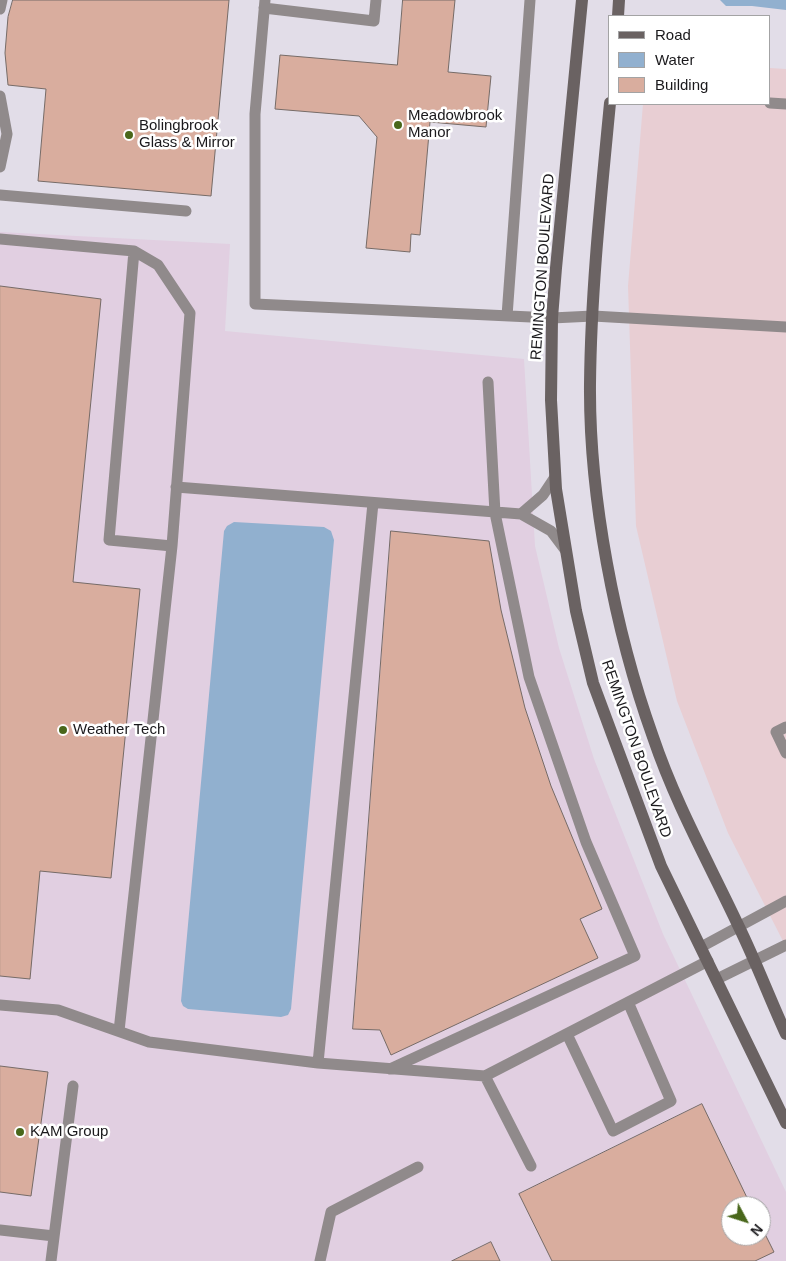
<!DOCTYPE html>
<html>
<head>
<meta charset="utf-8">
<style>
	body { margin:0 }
	#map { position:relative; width:786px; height:1261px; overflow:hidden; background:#e2dde8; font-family:Arial,sans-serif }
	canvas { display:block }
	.legend { position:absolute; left:608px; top:15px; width:162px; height:90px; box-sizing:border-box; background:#fff; border:1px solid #a3a3a4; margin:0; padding:6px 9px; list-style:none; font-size:15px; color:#1a191c }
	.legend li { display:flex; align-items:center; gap:10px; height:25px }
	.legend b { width:25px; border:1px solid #a3a3a4 }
	.north { position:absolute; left:721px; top:1196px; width:50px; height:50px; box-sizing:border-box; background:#fff; border:1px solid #a3a3a4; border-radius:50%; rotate:130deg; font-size:14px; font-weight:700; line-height:20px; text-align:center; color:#1a191c }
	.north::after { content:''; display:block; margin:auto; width:18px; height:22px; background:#49671b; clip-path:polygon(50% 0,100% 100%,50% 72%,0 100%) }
</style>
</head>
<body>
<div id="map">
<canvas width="786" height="1261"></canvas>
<ul class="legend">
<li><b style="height:6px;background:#6a6262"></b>Road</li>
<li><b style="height:14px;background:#91b0cf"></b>Water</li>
<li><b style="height:14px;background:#d9ad9e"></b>Building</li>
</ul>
<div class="north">N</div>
</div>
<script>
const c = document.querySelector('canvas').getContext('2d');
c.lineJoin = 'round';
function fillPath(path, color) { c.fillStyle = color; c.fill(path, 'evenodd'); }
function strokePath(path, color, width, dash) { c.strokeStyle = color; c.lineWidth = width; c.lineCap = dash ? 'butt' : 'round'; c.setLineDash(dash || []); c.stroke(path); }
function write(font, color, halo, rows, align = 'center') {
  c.font = font + ' Arial,sans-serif'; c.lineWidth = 5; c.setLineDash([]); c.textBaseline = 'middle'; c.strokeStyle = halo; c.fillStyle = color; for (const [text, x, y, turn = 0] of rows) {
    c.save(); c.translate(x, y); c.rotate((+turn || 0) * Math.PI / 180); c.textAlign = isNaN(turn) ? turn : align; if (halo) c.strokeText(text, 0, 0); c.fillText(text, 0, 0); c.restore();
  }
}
fillPath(new Path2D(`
	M0,232L230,244L225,331L524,359L535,546L559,648L594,759L663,934L786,1192V1261H0ZM731,1206H761V1236H731Z`), '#e1cfe1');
fillPath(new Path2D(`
	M770,68L786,69V947L728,833L677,701L636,526L628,286L643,104H770Z`), '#e8ced3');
fillPath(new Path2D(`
	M720,0H786V10L752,6H726Z
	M234,522L324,527L331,531L334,540L291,1009L288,1015L281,1017L188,1009L183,1006L181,1001L224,531L227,526Z`), '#91b0cf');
const building = new Path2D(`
	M13,0H229L211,196L38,181L46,89L8,85L5,53L8,17Z
	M403,0H455L448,72L491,76L486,127L430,122L420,235L411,234L410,252L366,248L377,137L359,116L275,109L280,55L397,65Z
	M0,286L101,299L73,582L140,589L111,878L40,871L30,979L0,976Z
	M391,531L489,541L501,610L525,708L551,786L602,909L580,919L598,958L391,1055L380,1030L353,1029Z
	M0,1066L48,1072L31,1196L0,1192Z
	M702,1104L751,1206H731V1236H761V1226L774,1252L755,1261H552L519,1194Z
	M491,1242L500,1261H452Z`);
fillPath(building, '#d9ad9e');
strokePath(building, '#766b67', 1);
strokePath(new Path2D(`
	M265,0L255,114V304L552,318L593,316L786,327
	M264,8L374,21L376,0
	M0,9L2,0
	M0,96L7,134L0,167
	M770,103L786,104
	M0,195L186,211
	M0,239L134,251L158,265L190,313L172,546L119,1031
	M134,251L109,540L172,546
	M507,316L530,0
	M176,487L521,514L551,531L566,551
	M521,514L543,495L555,477
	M786,727L776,732L786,753
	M701,947L786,901
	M717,979L786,945
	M0,1005L58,1010L149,1042L318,1063L373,503
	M567,1034L613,1131L671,1101L628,1002
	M318,1063L485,1076
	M390,1069L635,956L586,842L529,677L495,513L488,382
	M531,1166L485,1076L708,961
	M0,1230L54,1236
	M51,1261L73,1086
	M320,1261L331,1212L418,1167`), '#908a8b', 11);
strokePath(new Path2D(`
	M582,0L556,268L552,318L551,400L556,489L576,611L593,683L661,866L786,1123
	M618,16L619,0
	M610,103C601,197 591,290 590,384C589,497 615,631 653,737C676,805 709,863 739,927C756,962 770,999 786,1034`), '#6a6262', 12);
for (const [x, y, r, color] of [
	[398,125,5,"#49671b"],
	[129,135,5,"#49671b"],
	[63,730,5,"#49671b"],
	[20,1132,5,"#49671b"]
]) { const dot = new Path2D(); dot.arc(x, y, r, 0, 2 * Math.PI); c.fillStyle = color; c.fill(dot); strokePath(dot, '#fff', 2); }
write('15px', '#1a191c', '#fff', [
	["Meadowbrook",408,116],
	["Manor",408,133],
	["Bolingbrook",139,126],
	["Glass & Mirror",139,143],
	["Weather Tech",73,730],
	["KAM Group",30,1132]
], 'left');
write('15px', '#1a191c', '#fff', [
	["REMINGTON BOULEVARD",543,267,-86],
	["REMINGTON BOULEVARD",636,749,71]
]);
</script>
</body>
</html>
